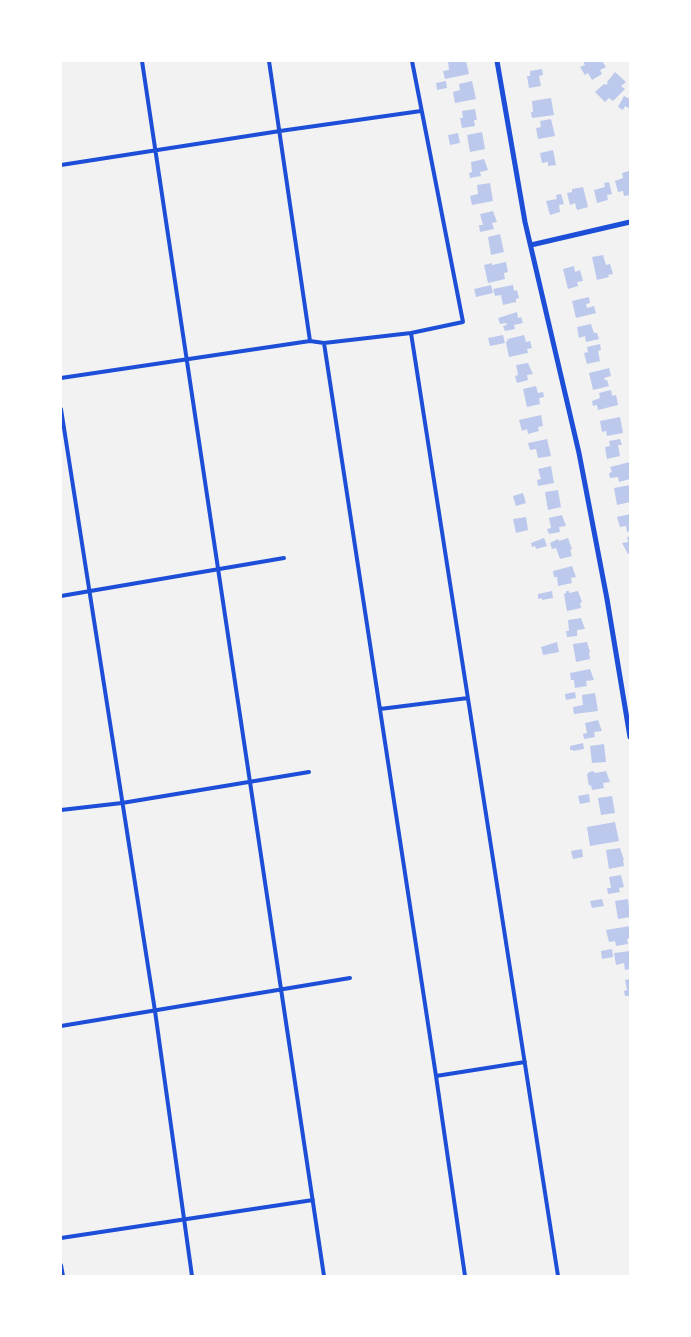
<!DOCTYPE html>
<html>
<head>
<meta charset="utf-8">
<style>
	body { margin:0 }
	#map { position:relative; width:691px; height:1337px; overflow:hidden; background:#f2f2f2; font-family:Karla,sans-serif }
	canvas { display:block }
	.frame { position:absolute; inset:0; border:62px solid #fff; pointer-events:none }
</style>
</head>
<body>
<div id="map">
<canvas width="691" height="1337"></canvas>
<div class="frame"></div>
</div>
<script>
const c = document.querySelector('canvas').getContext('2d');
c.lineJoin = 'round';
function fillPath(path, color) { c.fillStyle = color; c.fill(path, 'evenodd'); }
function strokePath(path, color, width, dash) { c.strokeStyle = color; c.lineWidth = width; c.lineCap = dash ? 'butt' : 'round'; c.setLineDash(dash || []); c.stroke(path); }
fillPath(new Path2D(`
	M448,61H466L469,74L445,79L443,71L449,70Z
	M583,61H602L606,67L600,70L602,74L592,80L588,73L585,75L580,67L585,65Z
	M542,69L543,75L539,76L541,86L529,88L527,76H530V71Z
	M615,72L626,82L621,86L625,89L613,101L609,98L605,102L595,92L604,84L606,85L608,83L607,82Z
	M446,81L447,88L437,90L436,83Z
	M472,81L476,99L455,103L453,92L460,90L459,84Z
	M624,96L630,99V109L625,106L623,110L618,107Z
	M551,98L554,115L532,118L531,112H533L532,101Z
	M475,109L477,120H474L475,126L462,128L460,118H463L462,111Z
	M551,119L555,136L538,139L536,128L541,127L540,121Z
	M482,132L485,149L470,152L467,135Z
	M458,133L460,143L450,145L448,135Z
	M553,150L556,165L548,166V162L542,163L540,153Z
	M484,159L488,170L480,172L481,176L470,178L469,173L472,172L471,162Z
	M629,171L630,195L624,196L623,191L618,192L615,181L623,178L622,173Z
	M609,182L612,194L607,195L608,200L597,203L594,190L605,187L604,183Z
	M490,183L493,201L472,205L470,196L478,194L477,185Z
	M583,187L588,207L577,210L575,203L570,205L567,193L572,192V189Z
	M561,194L564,204L559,205L560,212L550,215L546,201L557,199L556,195Z
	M493,211L497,222L492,223L494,229L480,232L479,225H483L480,214Z
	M500,234L504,252L491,255L488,237Z
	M603,255L606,265L610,264L613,274L608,275L609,277L597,280L592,257Z
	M506,262L508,272L504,273L505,279L488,283L484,265L492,263V265Z
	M574,266L575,272L580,270L583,281L577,282L578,286L568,289L563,269Z
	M491,285L493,293L476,297L474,289Z
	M513,285L514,291L517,290L519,298L516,299V302L503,305L501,295L495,296L493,289Z
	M589,297L590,303L586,304L587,308L594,306L596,313L576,318L572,301Z
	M517,312L518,318L521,317L523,323L514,325L515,329L505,331L503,326L507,325L506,323L500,324L498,318Z
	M591,324L594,333H597L599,339L586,342L585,336L579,338L577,327Z
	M503,335L505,343L490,346L488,338Z
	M524,335L526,342L530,341L532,348L527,349L528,353L509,357L506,343L508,339Z
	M600,344L601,350L598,351L600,361L587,364L584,353L588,352L587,347Z
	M528,363L533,374L527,375L528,380L517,383L515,376L518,375L516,365Z
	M609,368L611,376L604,378L605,380H607L609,386L593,390L589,373Z
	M536,386L538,393L543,392L544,397L539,398L540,404L527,407L523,389Z
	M611,390L612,396L616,395L618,405L598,410L597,405L593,406L592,401L600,398L599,393Z
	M541,415L543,426L538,427L539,431L528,434L527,429L522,431L519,420Z
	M620,417L623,433L607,436L606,431L602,432L600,421Z
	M547,439L551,456L538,458L536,449L530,450L528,443Z
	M620,439L622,445H618L620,456L607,459L605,447L610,446L609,441Z
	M630,462V479L619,482L618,477L610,478L609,473L612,472L610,467Z
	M551,466L554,483L538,486L537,480L541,479L538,469Z
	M630,485V502L617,505L614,488Z
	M558,490L561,507L548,510L545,492Z
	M523,493L526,503L516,506L513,496Z
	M630,514V531L627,532L626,526L620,527L617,517Z
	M562,515L566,526L559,527L560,532L549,534L547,529L551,528L549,518Z
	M526,517L528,530L516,533L513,519Z
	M627,537H630V554H628L622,543L628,542Z
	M544,538L547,546L536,549L535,546L532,547L531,543Z
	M568,538L572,549L570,550L572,556L560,559L556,548L552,549L550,543L558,539L559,541Z
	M572,566L576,577L571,578L572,583L558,586L557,577H554L553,571Z
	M552,591L553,598L542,600V598L538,599V594Z
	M566,591H569V593L578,591L582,602L580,603L581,608L567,611L564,594L566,593Z
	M581,618L585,629L577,630V636L567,637L566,631H569L568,620Z
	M557,642L559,652L543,655L541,647Z
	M587,642L590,652L589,653L590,659L576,662L573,644Z
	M590,669L594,680L586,681L587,686L575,688L574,680H571L570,673Z
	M575,692L576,698L566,700L565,694Z
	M595,693L598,711L574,714L573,707L583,705L582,695Z
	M598,720L602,731L594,732L595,737L584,739L583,734L587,733L585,723Z
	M583,743L584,749L573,751V750H570V746Z
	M604,744L606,762L592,763L590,746Z
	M593,771L595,773L606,771L610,782L603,783L604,788L592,790L591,785L589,786L587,775L589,772Z
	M589,794L590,802L580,804L578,796Z
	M612,796L615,813L601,815L598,798Z
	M615,822L619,841L590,846L587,827Z
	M620,848L624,860H623L624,866L609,869L606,850Z
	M582,849L583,857L573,859L571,851Z
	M621,875L624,887L619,888L620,892L608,894L607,888H611L609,877Z
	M602,899L604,906L592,908L590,901Z
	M628,899L630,917L618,919L615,901Z
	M630,926V938L627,939L628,944L616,946L615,941L609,942L606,930Z
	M612,949L613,957L602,959L601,951Z
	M630,951V969L625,970L624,963L616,965L614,953Z
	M630,979V996H625L624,991L627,990L625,980Z`), '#bdc9ec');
strokePath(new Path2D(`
	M142,61L324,1276
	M269,61L310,341
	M61,165L280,131L421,111
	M411,333L558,1276
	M324,343L436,1076L465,1276
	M61,378L310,341L324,343L411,333L463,322L412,61
	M61,409L155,1011L192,1276
	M61,596L284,558
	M380,709L468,698
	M61,810L122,803L309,772
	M61,1026L350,978
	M436,1076L525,1062
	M61,1238L313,1200
	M61,1265L63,1276`), '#1d4ed8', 4);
strokePath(new Path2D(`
	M497,61L525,222L579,453L607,599L630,737
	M531,245L630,222`), '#1d4ed8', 5);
</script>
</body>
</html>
